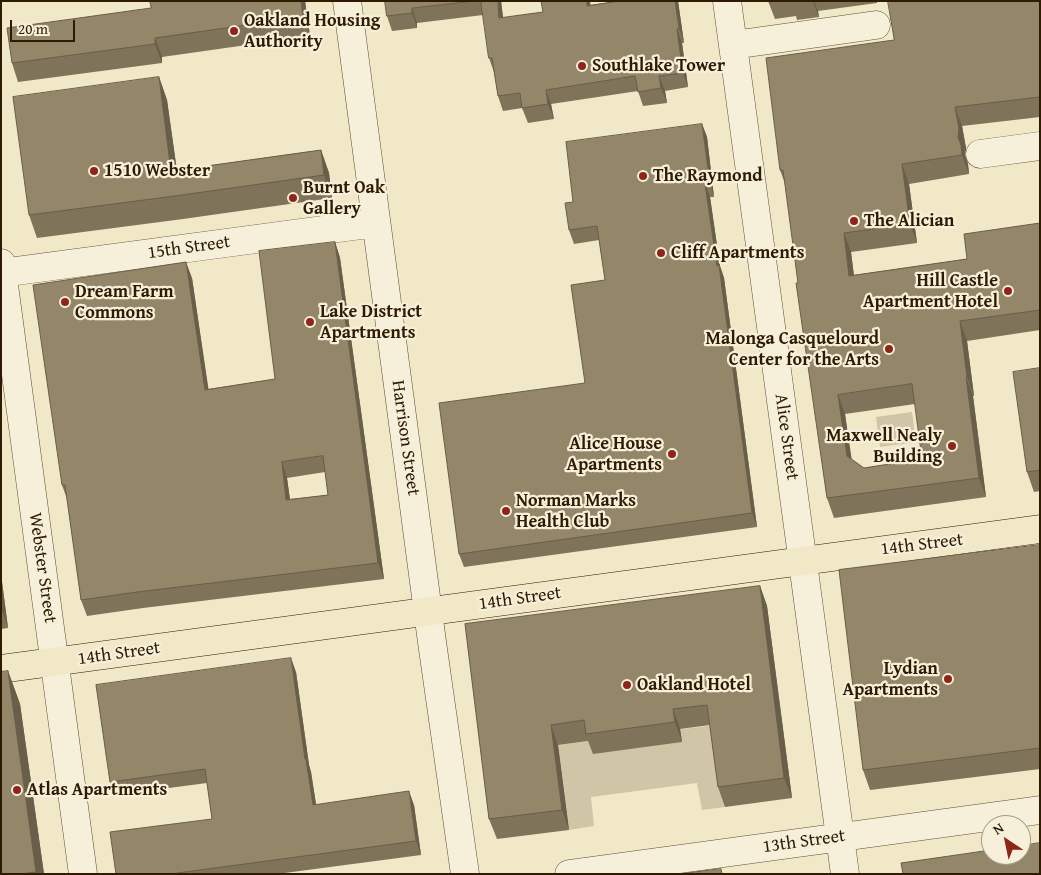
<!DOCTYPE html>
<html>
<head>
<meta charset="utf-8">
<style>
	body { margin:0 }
	#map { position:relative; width:1041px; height:875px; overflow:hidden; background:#f1e8c8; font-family:"Gentium Book Plus",serif }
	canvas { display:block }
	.frame { position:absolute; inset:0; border:2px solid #2f1b02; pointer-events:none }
	.north { position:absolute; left:981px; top:815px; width:50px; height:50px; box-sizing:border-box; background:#f6f0db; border:1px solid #a69b84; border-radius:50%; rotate:326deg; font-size:14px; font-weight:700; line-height:20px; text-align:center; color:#2f1b02 }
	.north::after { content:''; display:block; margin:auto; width:18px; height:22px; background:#8f2418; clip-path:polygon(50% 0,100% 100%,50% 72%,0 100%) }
	.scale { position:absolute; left:10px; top:20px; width:65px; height:22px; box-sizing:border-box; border:2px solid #2f1b02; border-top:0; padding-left:6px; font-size:15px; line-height:18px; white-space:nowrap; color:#2f1b02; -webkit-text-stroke:4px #f6f0db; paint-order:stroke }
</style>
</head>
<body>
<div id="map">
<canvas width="1041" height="875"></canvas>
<div class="frame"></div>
<div class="north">N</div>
<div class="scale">20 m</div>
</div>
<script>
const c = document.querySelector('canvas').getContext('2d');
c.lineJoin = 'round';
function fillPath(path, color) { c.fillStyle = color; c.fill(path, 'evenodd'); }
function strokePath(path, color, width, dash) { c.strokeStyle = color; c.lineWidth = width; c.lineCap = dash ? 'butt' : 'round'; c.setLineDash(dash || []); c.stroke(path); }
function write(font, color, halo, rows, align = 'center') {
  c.font = font + ' "Gentium Book Plus",serif'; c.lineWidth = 4.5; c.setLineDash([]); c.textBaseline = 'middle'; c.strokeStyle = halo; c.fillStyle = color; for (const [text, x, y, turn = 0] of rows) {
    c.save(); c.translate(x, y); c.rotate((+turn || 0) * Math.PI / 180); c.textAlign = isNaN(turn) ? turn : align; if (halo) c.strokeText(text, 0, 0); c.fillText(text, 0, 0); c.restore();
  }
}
fillPath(new Path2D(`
	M912,412L916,442L880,447L876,417Z
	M715,725L725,807L702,810L697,783L591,797L594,826L569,830L558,745Z`), '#d0c5a6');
const minor = new Path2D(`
	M347,1L432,642L465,874
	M727,1L845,874
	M733,45L876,25
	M980,154L1040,146
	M1,263L83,874
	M1,273L376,223
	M569,874L1040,810`);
const major = new Path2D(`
	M1,669L1040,529`);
strokePath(minor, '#604e34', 29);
strokePath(major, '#2f1b02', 29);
strokePath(minor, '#f6f0db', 28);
strokePath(major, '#f1e8c8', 28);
fillPath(new Path2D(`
	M305,1L310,36L162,57V63L18,82L12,63L151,8Z
	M385,1H501L503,18L543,12L541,1H590V5L619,1H678L684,43H682L688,87L665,91L667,103L643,106L638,91L551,104L554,119L528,123L522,108L503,111L498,96L494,72L489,58L483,15L417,23V28L392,31L387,16Z
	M768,1H877V3L818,11L819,17L797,20L796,16L775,19Z
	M1040,1V117L962,126L966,148L965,155L968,164L969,174L909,184L917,243L851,252L854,275L967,259L1040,223V330L967,341L974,396H973L986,497L834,518L827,498L786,186L780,170L894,40ZM915,404L922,459L864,468L851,459L845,414Z
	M159,77L167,100L177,170L321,150L329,173L332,198L183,219L37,238L29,215Z
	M702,124L707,137L714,197H710L720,266L724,278L757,527L464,567L459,554L585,383L605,280L599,240L574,244L569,230L573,202Z
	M335,242L340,258L384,579L143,608L87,616L81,600L67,499L62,485L192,278L208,389L275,379ZM325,472L328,495L290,499L287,478Z
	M1040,368V491L1034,492L1027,472Z
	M1040,545V769L870,790L863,770Z
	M1,574L8,628L1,629Z
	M760,586L767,606L792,798L725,807L718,787L710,725L680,729L682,742L593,754L588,741L558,745L569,830L497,839L489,819L465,624Z
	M8,671L20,704L44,874H1Z
	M296,672L309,765L311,772L316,804L414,805L421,855L277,874H116L212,819L207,783L115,795L110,782Z`), '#7f735a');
fillPath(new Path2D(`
	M301,1H305L310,36L303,17Z
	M498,1H501L505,33L499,18Z
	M587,1H590L593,21L587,6Z
	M675,1H678L684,43L679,28Z
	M813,1H814L818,11L819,17Z
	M412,8L417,23V28L412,13Z
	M677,29L682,43L688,87L683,73Z
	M155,38L162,57V63L155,44Z
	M659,76L665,91L667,103L661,88Z
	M159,77L167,100L180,194L171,171Z
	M546,90L551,104L554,119L548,104Z
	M955,107L962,126L966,148L965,155L968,164L969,174L962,155L958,137Z
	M702,124L707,137L714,197L710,183Z
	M321,150L329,173L332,198L324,175Z
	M902,164L909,184L917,243L910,224Z
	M705,184L710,197L720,266L724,278L757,527L752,513Z
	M844,233L851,252L856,295L849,276Z
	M335,242L340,258L384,579L378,563Z
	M186,262L192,278L211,406L205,390Z
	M960,321L967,341L974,396L967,377Z
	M966,377L973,396L986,497L979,478Z
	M838,395L845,414L854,475L847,456Z
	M282,462L287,478L292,516L286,500Z
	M1,574L8,628L3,612L1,601Z
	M760,586L767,606L792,798L784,778Z
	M291,658L296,672L309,765L311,772L318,818L313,805L305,759Z
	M8,671L20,704L44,874H37L36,872Z
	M673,709L680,729L682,742L675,722Z
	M551,725L558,745L569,830L562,810Z
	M409,791L414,805L421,855L416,841Z`), '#685e4a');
const building = new Path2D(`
	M150,1H301L303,17L155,38V44L12,63L7,28L151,8Z
	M385,1H475L412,8V13L387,16Z
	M481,1H498L499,18L543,12L541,1H587V6L619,1H675L679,28L677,29L683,73L659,76L661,88L638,92L635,76L546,90L548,104L522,108L520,93L498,96L492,58H489Z
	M888,1H1040V97L955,107L959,129L958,137L961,145L962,155L902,164L910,224L844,233L849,276L967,259L964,234L1040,223V310L960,321L967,377H966L979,478L827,498L796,283H798L783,170H780L766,58L894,40ZM912,384L922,459L864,468L847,456L838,395Z
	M159,77L171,171L321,150L324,175L175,196L29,215L13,97Z
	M702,124L710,183L705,184L717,266L719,265L752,513L459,554L439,403L585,383L571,285L605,280L597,226L569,230L565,203L573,202L566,142Z
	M335,242L378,563L137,592L81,600L65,485H62L33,285L186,262L205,390L275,379L259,251ZM323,456L328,495L286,500L282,462Z
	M1040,368V470L1027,472L1013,372Z
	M1040,545V748L863,770L839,570Z
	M760,586L784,778L718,787L707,705L673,709L675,722L586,734L584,720L551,725L562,810L489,819L465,624Z
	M1,601L3,612L1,613Z
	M291,658L305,759H306L313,805L409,791L416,841L170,874H116L110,832L212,819L205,769L110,782L96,685Z
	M8,671L36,872L19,874H1V672Z
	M1040,843V874H903L901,863L991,850V855H1021V846Z
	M721,869L722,874H680Z`);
fillPath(building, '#948669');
strokePath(building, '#685e4a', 1);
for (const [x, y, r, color] of [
	[234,31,5,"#8f2418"],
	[582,66,5,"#8f2418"],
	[94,171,5,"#8f2418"],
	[643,176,5,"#8f2418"],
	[293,198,5,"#8f2418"],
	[854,221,5,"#8f2418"],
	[661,253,5,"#8f2418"],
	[1008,291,5,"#8f2418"],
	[65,302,5,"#8f2418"],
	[310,322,5,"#8f2418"],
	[889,349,5,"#8f2418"],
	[952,446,5,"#8f2418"],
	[672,454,5,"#8f2418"],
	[506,511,5,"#8f2418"],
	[948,679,5,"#8f2418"],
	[627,685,5,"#8f2418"],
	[17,790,5,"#8f2418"]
]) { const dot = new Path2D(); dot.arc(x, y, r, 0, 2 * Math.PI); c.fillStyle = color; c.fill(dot); strokePath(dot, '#f6f0db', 2); }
write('bold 18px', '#2f1b02', '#f6f0db', [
	["Oakland Housing",244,21],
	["Authority",244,42],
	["Southlake Tower",592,66],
	["1510 Webster",104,171],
	["The Raymond",653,176],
	["Burnt Oak",303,188],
	["Gallery",303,209],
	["The Alician",864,221],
	["Cliff Apartments",671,253],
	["Hill Castle",998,281,"right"],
	["Apartment Hotel",998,302,"right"],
	["Dream Farm",75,292],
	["Commons",75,313],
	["Lake District",320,312],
	["Apartments",320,333],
	["Malonga Casquelourd",879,339,"right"],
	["Center for the Arts",879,360,"right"],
	["Maxwell Nealy",942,436,"right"],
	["Building",942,457,"right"],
	["Alice House",662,444,"right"],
	["Apartments",662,465,"right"],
	["Norman Marks",516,501],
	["Health Club",516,522],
	["Lydian",938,669,"right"],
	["Apartments",938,690,"right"],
	["Oakland Hotel",637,685],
	["Atlas Apartments",27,790]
], 'left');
write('18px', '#2f1b02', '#f6f0db', [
	["15th Street",189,248,-8],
	["Alice Street",786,437,82],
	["Harrison Street",405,438,82],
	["14th Street",922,545,-7],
	["Webster Street",42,568,82],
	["14th Street",520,599,-8],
	["14th Street",119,654,-8],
	["13th Street",804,842,-8]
]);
</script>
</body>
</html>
